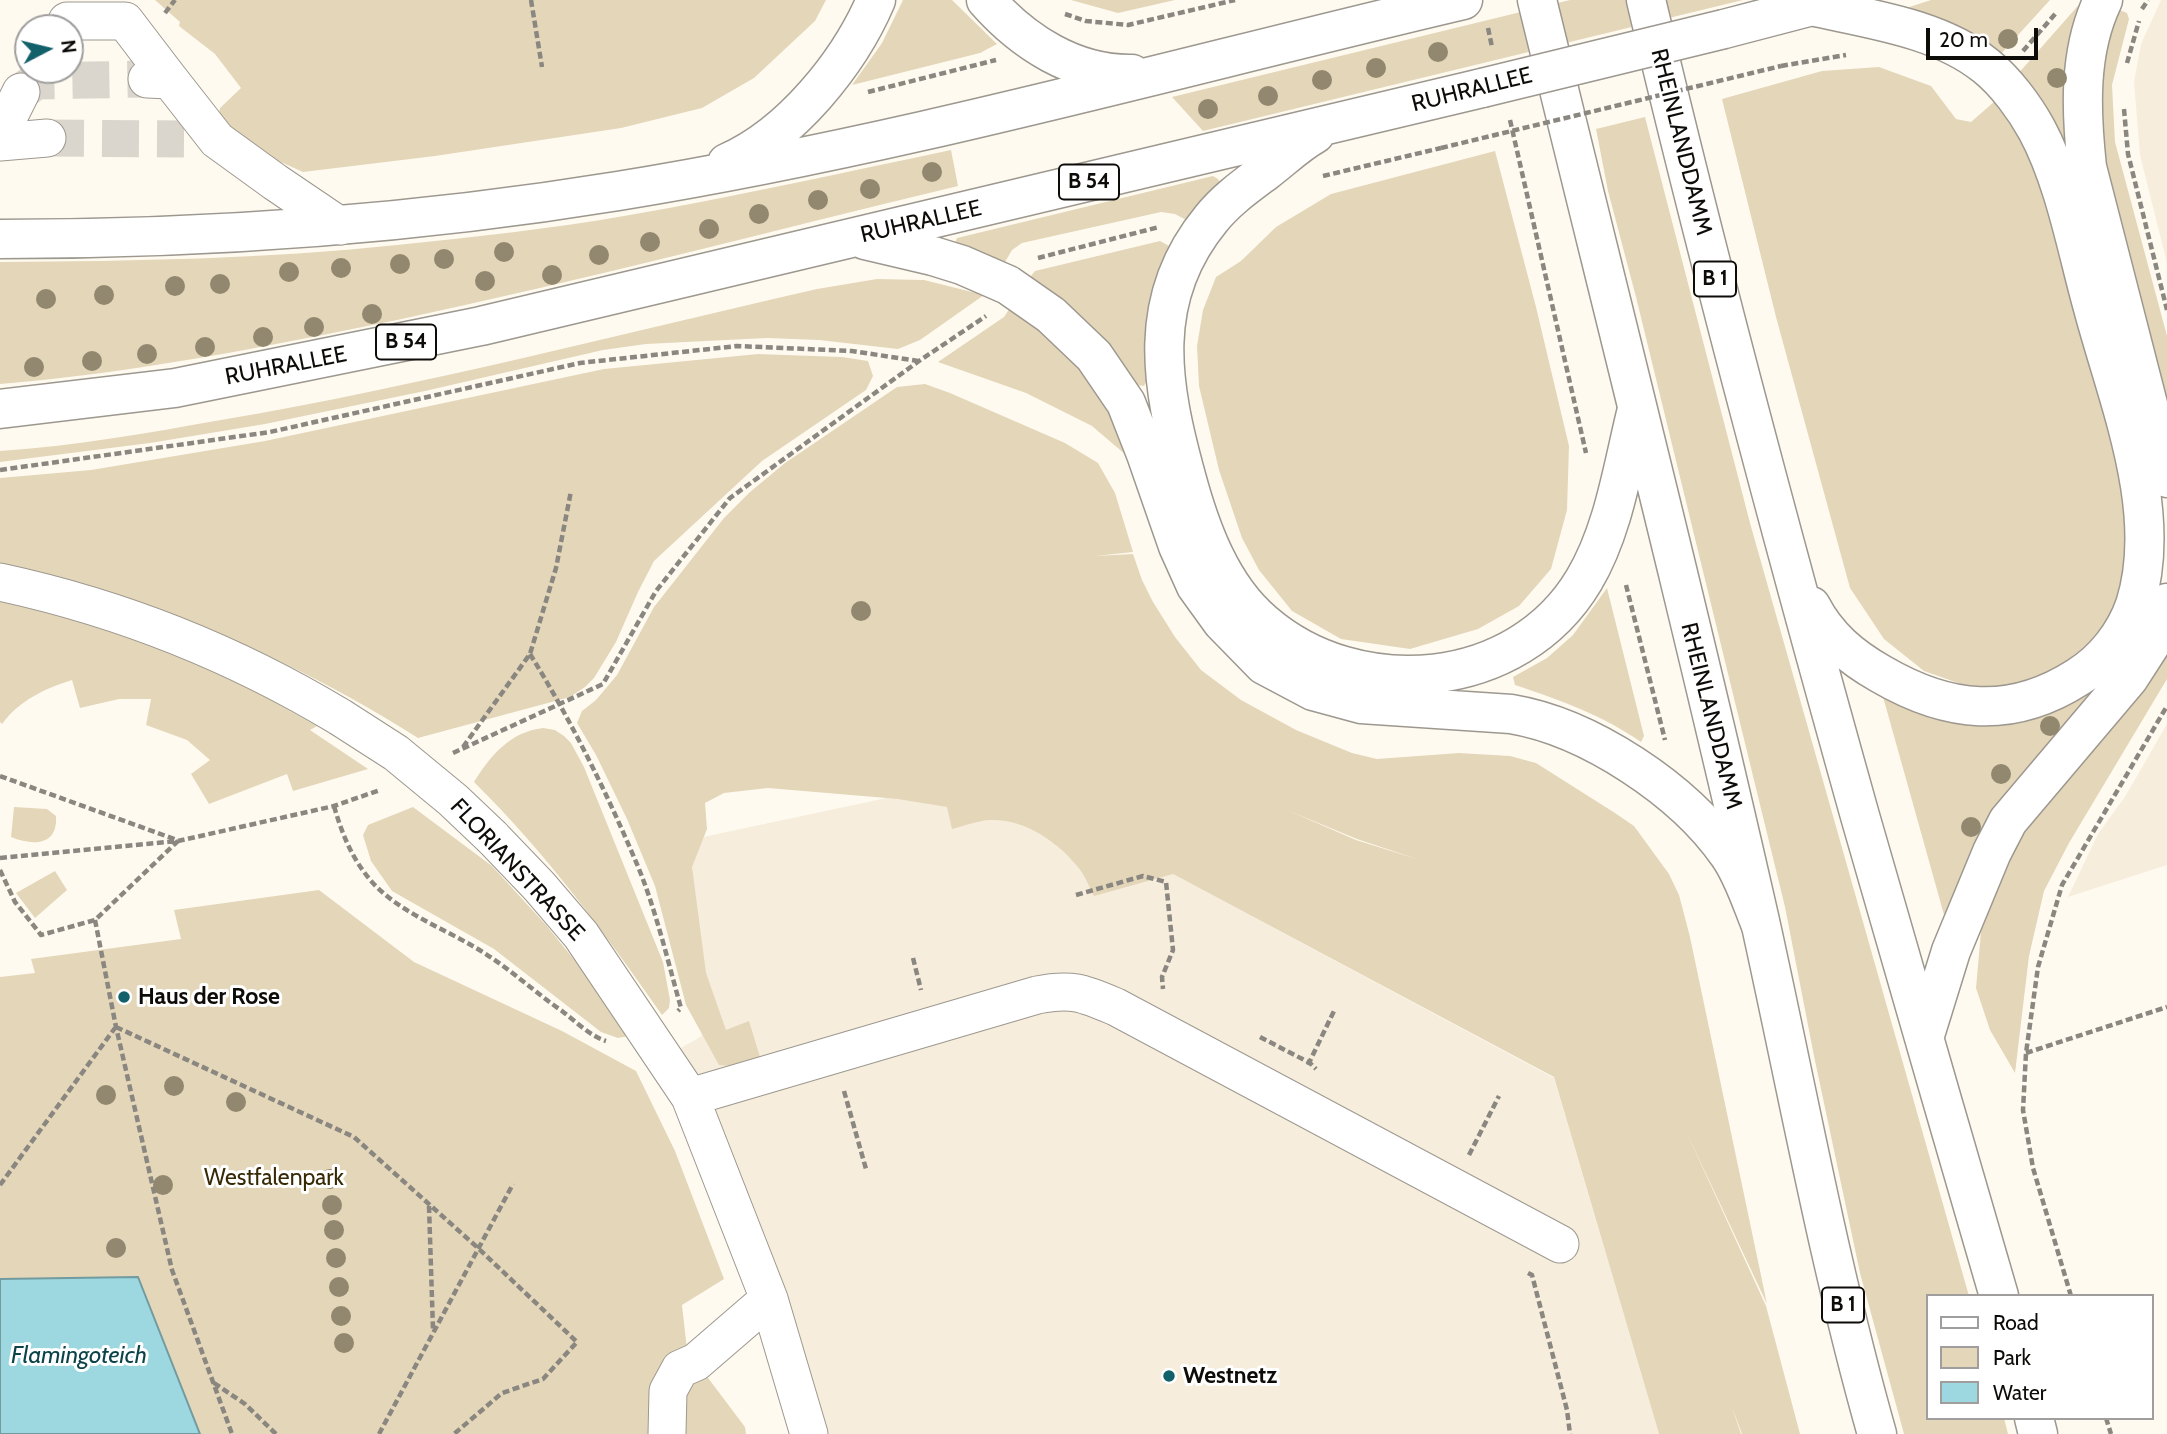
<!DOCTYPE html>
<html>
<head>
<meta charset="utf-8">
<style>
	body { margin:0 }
	#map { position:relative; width:2167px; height:1434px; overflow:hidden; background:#fffaf0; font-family:Cabin,sans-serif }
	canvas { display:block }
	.legend { position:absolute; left:1926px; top:1294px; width:228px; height:126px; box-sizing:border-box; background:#fff; border:2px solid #9f9e9d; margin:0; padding:9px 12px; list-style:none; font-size:21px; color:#0e0c09 }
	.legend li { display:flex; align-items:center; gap:14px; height:35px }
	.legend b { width:35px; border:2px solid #9f9e9d }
	.north { position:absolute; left:14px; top:14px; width:70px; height:70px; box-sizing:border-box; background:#fff; border:2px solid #9f9e9d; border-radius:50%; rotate:83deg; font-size:19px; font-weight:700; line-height:28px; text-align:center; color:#0e0c09 }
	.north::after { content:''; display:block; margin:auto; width:24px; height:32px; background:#12616a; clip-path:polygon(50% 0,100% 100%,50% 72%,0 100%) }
	.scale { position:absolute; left:1926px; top:28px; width:112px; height:32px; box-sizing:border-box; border:4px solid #0e0c09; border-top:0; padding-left:9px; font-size:21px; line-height:24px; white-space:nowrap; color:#0e0c09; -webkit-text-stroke:5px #fff; paint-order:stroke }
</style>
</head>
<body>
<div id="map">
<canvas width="2167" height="1434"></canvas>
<ul class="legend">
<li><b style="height:9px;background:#fff"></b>Road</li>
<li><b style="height:19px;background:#e4d6b9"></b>Park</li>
<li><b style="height:19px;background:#9dd8e1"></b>Water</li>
</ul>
<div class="north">N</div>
<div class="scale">20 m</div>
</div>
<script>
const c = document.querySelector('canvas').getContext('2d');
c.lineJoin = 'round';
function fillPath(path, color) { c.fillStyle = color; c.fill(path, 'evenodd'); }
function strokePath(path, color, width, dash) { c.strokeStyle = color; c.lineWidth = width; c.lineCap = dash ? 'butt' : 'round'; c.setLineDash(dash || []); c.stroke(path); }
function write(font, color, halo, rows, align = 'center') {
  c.font = font + ' Cabin,sans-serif'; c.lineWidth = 6; c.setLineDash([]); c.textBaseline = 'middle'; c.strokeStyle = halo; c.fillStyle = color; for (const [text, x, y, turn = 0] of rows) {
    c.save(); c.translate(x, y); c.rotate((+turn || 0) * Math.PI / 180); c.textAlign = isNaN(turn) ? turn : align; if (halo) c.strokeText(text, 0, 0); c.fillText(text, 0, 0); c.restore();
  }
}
fillPath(new Path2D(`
	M2161,0H2167V263L2140,155L2134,82L2141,44Z
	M2167,724V865L2068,897L2098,834L2126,795Z
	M957,783L1173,874L1554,1078L1659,1434H825L779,1276L762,1230L677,1050L702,1036L656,847Z`), '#f6eddc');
fillPath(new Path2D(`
	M155,0H826L815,21L754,78L702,108L621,128L435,156L303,172L254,150L227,124L219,113L220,108L241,88L215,54L179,26L180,22Z
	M903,0H952L997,44L980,53L852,85L882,43Z
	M1071,0H1175L1118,13Z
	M1570,0H1743L1203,131L1172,97Z
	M1931,0H2050L1998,57L1900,10Z
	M2083,0L2066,146L2017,75Z
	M2117,9L2127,13L2129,19L2112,85L2115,142L2167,336V413L2107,174L2098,115L2099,71Z
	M1879,67L1931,86L1956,119L1971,122L1995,101L2021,132L2043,183L2122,479L2131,546L2121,598L2107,623L2078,656L2029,682L1975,689L1924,671L1884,639L1850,588L1776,317L1722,99L1822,71Z
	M1645,117L1750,523L1969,1296H1927V1418H2004L2008,1434H1904L1860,1273L1814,1056L1785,907L1636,297L1608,191L1596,129Z
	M951,150L958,186C771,231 585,280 397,320C265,347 134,373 0,384V262C133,261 265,259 397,245C473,237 549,229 624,216C733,197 842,173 951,150Z
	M1495,151L1536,307L1569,446L1567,510L1551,569L1519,606L1478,629L1410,649L1341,639L1292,611L1259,570L1242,538L1219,470L1199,386L1197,346L1203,310L1216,277L1241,261L1276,227L1331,194Z
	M1213,176L1218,179L1220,183L1190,222L1175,214L1161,212L1022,243L1012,250L1001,269L954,245L957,238Z
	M1160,241L1173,248L1147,380L1144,386L1136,385L1026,282L1035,271Z
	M877,279L924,280L984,295L920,340L898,349L819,340L767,338L646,344L603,350L425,391L265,424L150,443L0,462V451C74,446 148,433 221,420C422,386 619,334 817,289Z
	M1010,308L1075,358L1107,403L1126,455L1092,426L1026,393L938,362L1004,317Z
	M758,354L842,357L868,361L873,376L866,390L762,461L654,561L638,592L616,642L594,678L585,687L570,697L418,738C331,683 238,637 140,605C94,590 46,581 0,569V478L91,470L265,441L604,369Z
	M925,384L950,393L1065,443L1098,463L1115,493L1133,552L1096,556L1133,554L1142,580L1153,602L1175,637L1201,670L1241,700L1296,730L1352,753L1377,759L1459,753L1510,756L1536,763L1615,813L1634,826L1669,874L1679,895L1690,937L1767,1304L1685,1129L1766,1306L1800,1434H1742L1732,1407L1741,1434H1659L1554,1077L1173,874L1094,896C1089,887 1085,875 1078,867C1058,842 1024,818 989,820C977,821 964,826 952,829L947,807L898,799L768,788L724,793L705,803L707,829L692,867L706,973L726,1030L749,1021L760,1057L729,1066L719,1065L686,1005L655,886L627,819L596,755L577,723L582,711L596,700L617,675L654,607L724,518L750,492L785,463L897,387ZM1287,810L1357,839L1420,860L1356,840Z
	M1607,588L1644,736L1641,742C1602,715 1560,700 1515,685L1513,677L1547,658L1573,635Z
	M0,601L83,622L178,652L253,690L317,726L310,730L368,769L293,791L287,774L209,804L191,774L210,760L187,740L146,725L151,699H119L80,708L72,680C44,689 20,700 2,724L0,722Z
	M2167,646V679L2069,843L2044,891L2029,956L2015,1073L1990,1030L1976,988L1981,932L1998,875L2032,815Z
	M1880,686L2062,707L2092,691L2093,694L1986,827L1960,878L1946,922Z
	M543,728L555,730L564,736L571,743L584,767L663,962L670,1000L669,1008L662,1015C604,932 546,853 474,782C491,755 510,732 543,728Z
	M14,807L47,809L56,816C58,846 33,846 11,837Z
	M413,807L492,866L546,925L589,978L629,1036L618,1038L601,1032L494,949L392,891L371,861L363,835L368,825Z
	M55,871L67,890L35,918L16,893Z
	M319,890L414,962L562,1031L636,1071L675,1151L724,1279L682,1305L687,1350L745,1427L746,1434H0V977L35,973L31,959L181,939L174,910Z`), '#e4d6b9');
const water = new Path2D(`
	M138,1277L200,1434H0V1279Z`);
fillPath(water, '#9dd8e1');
strokePath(water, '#729ba0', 2);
strokePath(new Path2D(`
	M21,92L36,81L147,79
	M47,138L184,139`), '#dbd6cd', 37, [37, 18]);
const minor = new Path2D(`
	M67,21H125L170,80
	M147,79L170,80L217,140L275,182L340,226
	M0,134L21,92
	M0,142L47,138
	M0,582C120,608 234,653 340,717
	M492,837L539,886L581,935L690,1097L769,1299L809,1434
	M690,1097L1037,995C1072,988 1083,993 1116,1007L1560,1244
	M667,1434L668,1391L680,1369L696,1362L769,1299`);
const major = new Path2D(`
	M1537,0C1612,307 1690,613 1760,921C1798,1093 1829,1265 1877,1434
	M1646,0C1711,274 1784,545 1860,816C1905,976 1953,1136 1999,1296
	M2103,0C2078,52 2081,112 2087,167L2167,478
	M1724,29L1835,0
	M1811,606C1827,637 1851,657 1881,674C1948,713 2011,720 2078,677C2104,661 2125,634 2135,605C2165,511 2117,399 2093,308C2077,251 2065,182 2037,130C2025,108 2006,82 1986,66C1939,28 1869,19 1811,6
	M1925,1035L1951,951L1992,852L2008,821L2129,678L2158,633L2167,603
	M2034,1418L2038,1434`);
const highway = new Path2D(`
	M986,0C1023,42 1074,75 1132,74
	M1315,134C1297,144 1282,159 1266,171C1246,186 1226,200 1211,219C1145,299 1161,385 1186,476C1200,528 1221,587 1264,623C1358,704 1518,691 1584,580C1614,530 1623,465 1637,409
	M727,163C791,135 849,63 876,0
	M0,239C206,239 415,224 618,191C903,145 1182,66 1463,0
	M865,240L933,256L962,265L1008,285L1051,315L1094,356L1126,403L1146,454L1178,546L1196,586L1222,622L1264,665L1313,691L1361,704L1511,714C1589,727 1684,790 1729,855C1743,875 1751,901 1760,923
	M0,409L175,388L481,326L1482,88`);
strokePath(minor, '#9d988f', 39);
strokePath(major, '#9d988f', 41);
strokePath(highway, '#9d988f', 41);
strokePath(new Path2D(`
	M531,0L542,67
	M2142,9L2148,0
	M165,13L175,0
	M1065,14L1086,21L1128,25L1235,0
	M1488,28L1492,47
	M2023,51L2056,13
	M2127,63L2139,21
	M1781,66L1846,55
	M868,92L996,60
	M2124,109L2128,154L2167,310
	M1510,120L1586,453
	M1323,176L1441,148
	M1038,258L1159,227
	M0,470L270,432L580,363L737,346L852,351L918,361
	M1626,585L1665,740
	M530,654C572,722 608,795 639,869C657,914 668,962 681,1008L678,1011
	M463,747L530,654L556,568L571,491
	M453,753L603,684L656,591L730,498L919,361L986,316
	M0,776L177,840
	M334,806C342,834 352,859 372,882C399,912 441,927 476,948C507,966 533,991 562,1011C575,1021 590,1036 606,1041
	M0,858L178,841L334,806L380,790
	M0,870L15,902L41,935L95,920L178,841
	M1076,895L1143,876L1166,882L1173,950L1162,977L1163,989
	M95,920L116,1027L172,1270L232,1434
	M913,958L921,990
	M116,1027L354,1137L478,1248L577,1342L543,1379L502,1393L454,1434
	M1260,1037L1310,1063L1316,1069
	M2026,1053L2167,1007
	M1308,1065L1334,1011
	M844,1091L866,1169
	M1469,1155L1499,1096
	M0,1185L115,1028
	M429,1206L433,1330
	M1528,1273L1532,1275L1567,1410L1570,1434
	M2071,1296L2033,1168L2023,1110L2026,1053L2038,967L2062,885L2167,706
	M214,1383L245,1404L276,1434
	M2106,1418L2111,1434
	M379,1434L513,1184`), '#8a8680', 4.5, [7, 3.5]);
strokePath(minor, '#fff', 37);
strokePath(major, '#fff', 38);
strokePath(highway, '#fff', 38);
const minorBridge = new Path2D(`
	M340,717L396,753L453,800L492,837`);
const highwayBridge = new Path2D(`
	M1482,88L1724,29`);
strokePath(minorBridge, '#9d988f', 39, []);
strokePath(highwayBridge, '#9d988f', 41, []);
strokePath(new Path2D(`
	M1441,148L1781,66`), '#8a8680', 4.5, [7, 3.5]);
strokePath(minorBridge, '#fff', 37);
strokePath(highwayBridge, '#fff', 38);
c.fillStyle = '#92876f';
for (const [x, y] of [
	[2008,39],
	[1438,52],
	[1376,68],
	[2057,78],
	[1322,80],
	[1268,96],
	[1208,109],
	[932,172],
	[870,189],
	[818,200],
	[759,214],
	[709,229],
	[650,242],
	[504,252],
	[599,255],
	[444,259],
	[400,264],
	[341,268],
	[289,272],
	[552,275],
	[485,281],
	[220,284],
	[175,286],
	[104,295],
	[46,299],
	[372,314],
	[314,327],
	[263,337],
	[205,347],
	[147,354],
	[92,361],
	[34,367],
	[861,611],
	[2050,726],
	[2001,774],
	[1971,827],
	[174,1086],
	[106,1095],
	[236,1102],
	[330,1179],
	[163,1185],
	[332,1205],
	[334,1230],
	[116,1248],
	[336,1258],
	[339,1287],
	[341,1316],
	[344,1343]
]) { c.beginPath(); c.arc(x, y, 10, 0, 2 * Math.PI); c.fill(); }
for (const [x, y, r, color] of [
	[124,997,7,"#12616a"],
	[1169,1376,7,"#12616a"]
]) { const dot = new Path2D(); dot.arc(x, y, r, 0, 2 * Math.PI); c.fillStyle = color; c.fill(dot); strokePath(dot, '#fff', 2.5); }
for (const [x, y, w] of [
	[1089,182,60],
	[1715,279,42],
	[406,342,60],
	[1843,1305,42]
]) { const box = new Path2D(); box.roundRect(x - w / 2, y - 17.5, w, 35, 5); c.fillStyle = '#fff'; c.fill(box); strokePath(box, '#0e0c09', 2); }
write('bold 21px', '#0e0c09', null, [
	["B 54",1089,182],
	["B 1",1715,279],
	["B 54",406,342],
	["B 1",1843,1305]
]);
write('23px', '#0e0c09', '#fff', [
	["RUHRALLEE",1472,90,-14],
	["RHEINLANDDAMM",1681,142,76],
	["RUHRALLEE",921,222,-13],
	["RUHRALLEE",286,366,-11],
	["RHEINLANDDAMM",1711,716,76],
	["FLORIANSTRASSE",517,870,47]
]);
write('bold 23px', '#0e0c09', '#fff', [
	["Haus der Rose",138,997],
	["Westnetz",1183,1376]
], 'left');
write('23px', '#382905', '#fff', [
	["Westfalenpark",274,1178]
]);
write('italic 24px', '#0c4349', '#fff', [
	["Flamingoteich",79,1356]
]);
</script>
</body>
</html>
